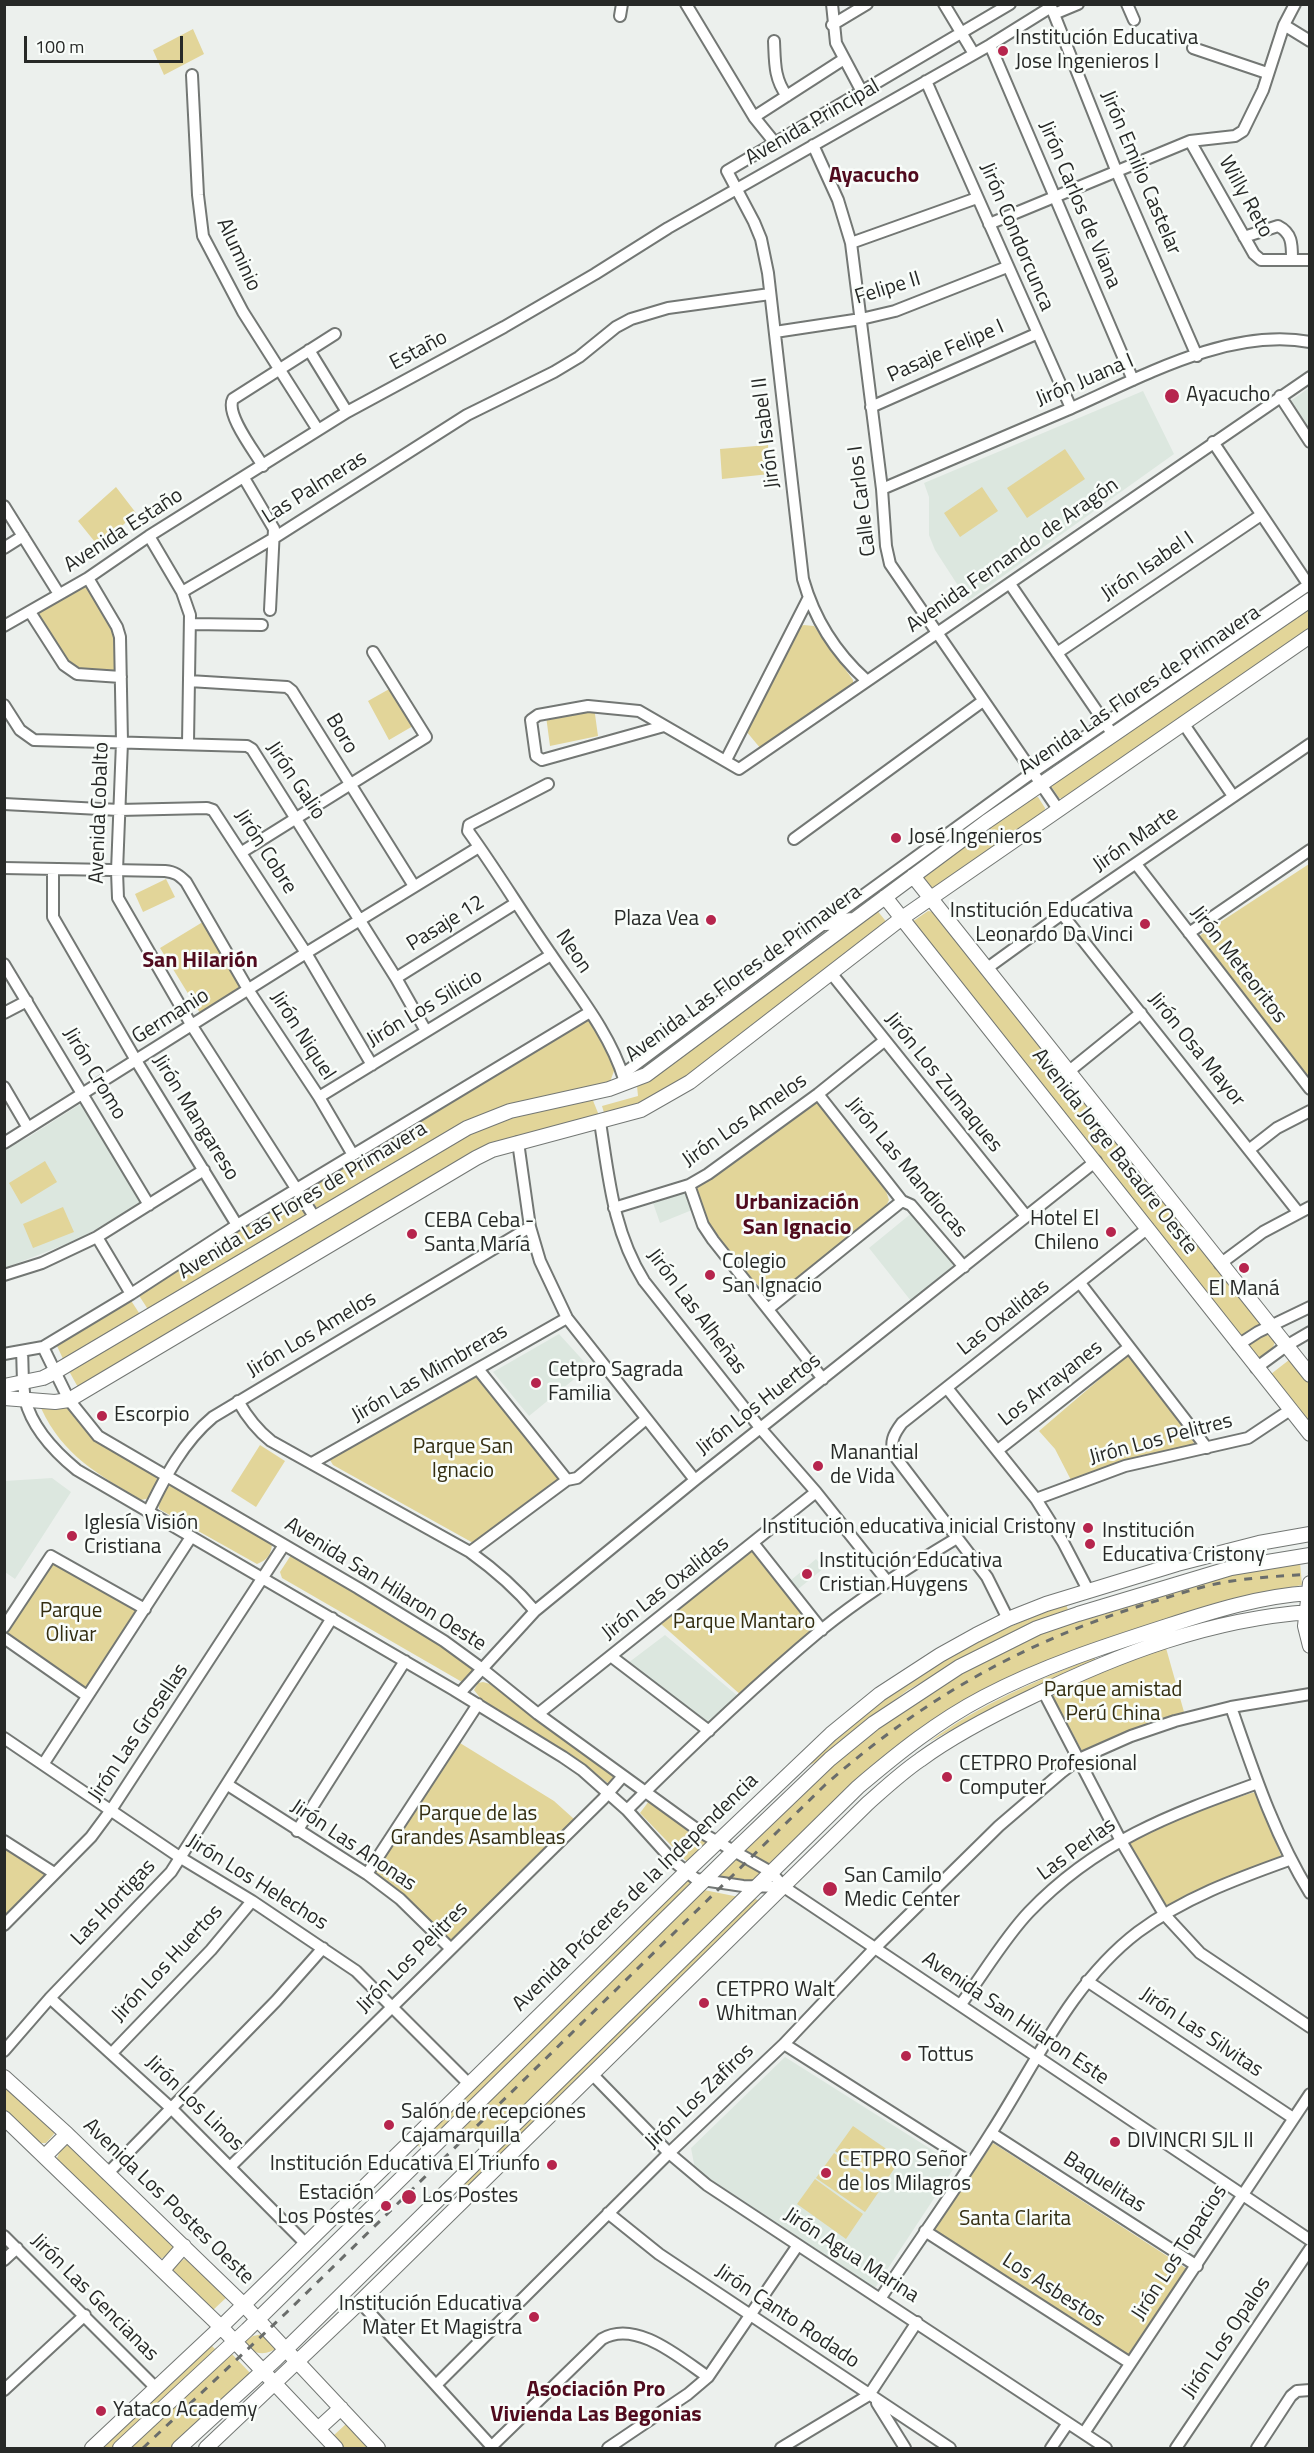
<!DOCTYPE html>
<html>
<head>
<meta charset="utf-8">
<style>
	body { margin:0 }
	#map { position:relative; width:1314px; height:2453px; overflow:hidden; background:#ecf0ed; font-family:"Titillium Web",sans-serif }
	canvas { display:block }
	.frame { position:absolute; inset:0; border:6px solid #272927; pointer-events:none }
	.scale { position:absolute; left:24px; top:36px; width:159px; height:27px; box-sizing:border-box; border:3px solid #272927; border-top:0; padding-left:8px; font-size:18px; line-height:21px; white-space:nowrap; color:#272927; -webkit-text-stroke:4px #f9fdfa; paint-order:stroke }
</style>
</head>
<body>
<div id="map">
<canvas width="1314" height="2453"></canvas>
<div class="frame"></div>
<div class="scale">100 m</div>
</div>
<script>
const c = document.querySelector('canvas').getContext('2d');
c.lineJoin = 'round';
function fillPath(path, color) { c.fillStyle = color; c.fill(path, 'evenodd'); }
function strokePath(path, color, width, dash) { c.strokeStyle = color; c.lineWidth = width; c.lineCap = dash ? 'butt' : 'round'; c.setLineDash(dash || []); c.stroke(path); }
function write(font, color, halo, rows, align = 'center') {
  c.font = font + ' "Titillium Web",sans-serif'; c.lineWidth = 5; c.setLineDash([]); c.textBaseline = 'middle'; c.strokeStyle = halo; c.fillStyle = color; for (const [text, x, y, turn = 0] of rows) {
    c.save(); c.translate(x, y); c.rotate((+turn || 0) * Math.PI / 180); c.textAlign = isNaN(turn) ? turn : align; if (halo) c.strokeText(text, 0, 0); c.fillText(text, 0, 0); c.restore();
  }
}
fillPath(new Path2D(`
	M1309,388V431L1289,402Z
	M1143,391L1174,454L968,601L935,550L929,535V497L924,483Z
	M85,1101L140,1200L139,1204L79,1239L5,1268V1148L27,1138Z
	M684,1192L692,1210L660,1223L653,1203Z
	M913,1212L955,1266L911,1301L869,1248Z
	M559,1334L589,1367L529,1416L493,1372Z
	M52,1478L71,1492L15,1579L5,1572V1481Z
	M816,1559L824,1568L797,1590L790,1581Z
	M665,1635L739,1697L708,1725L628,1663Z
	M785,2057L956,2165L875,2288L695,2169L691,2148Z`), '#dce7df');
fillPath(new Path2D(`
	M193,29L204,54L164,75L153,50Z
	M768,445L770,474L722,479L720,449Z
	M1065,449L1085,479L1027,518L1007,488Z
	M116,487L136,513L99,547L78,521Z
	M982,487L998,511L960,537L944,513Z
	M88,585L114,630L117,674L79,671L67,663L37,614Z
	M1309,607V630L1064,799L1059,798L1051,786V782Z
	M804,625L814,626L853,680V684L761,749L746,731L799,627Z
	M391,688L413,726L389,740L368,701Z
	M594,707L598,736L550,746L546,716Z
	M1038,797L1045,808L1044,814L932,891L921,879L924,874L1032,798Z
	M1309,864V1078L1199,936Z
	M166,879L175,897L143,912L135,894Z
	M876,909L888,924L683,1083L650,1103L605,1116L602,1106L638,1096L637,1086L650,1079Z
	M928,911L935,912L1261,1323L1258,1328L1243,1338L915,928L912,922Z
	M206,920L247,982L200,1013L160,948Z
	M590,1017L615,1068L610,1082L523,1102L321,1209L316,1207L308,1192L310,1187Z
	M592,1098L600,1118L499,1142L80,1391L69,1371L463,1135L514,1116Z
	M817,1101L886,1191L889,1200L884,1210L772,1300C753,1280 689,1212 697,1185L726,1169Z
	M45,1161L57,1182L21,1204L9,1183Z
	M292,1197H296L306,1217L149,1311L138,1294Z
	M63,1207L74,1232L33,1248L23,1224Z
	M130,1299L141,1316L64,1361L57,1346Z
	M1262,1334C1286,1337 1271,1352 1259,1359L1249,1346L1251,1341Z
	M1129,1354L1195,1436L1193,1446L1072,1482L1055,1449L1039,1431Z
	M1289,1360L1309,1383V1422L1271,1374Z
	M478,1375L561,1477L475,1544L333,1465L330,1460Z
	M70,1407L81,1418L156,1475L158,1486L150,1498L141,1500C98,1474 63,1456 41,1408Z
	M260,1445L285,1461L256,1507L231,1491Z
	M172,1484L272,1542C272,1553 268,1560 257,1564L159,1509C157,1500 164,1489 172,1484Z
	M752,1550L816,1629L742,1696L661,1624Z
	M291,1555H296L404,1619L472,1667L473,1671L468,1680L462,1682L282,1578L280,1572Z
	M1300,1562L1302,1585L1241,1597L1109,1638L1070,1651L977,1694L771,1866L745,1850L832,1765L878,1726L957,1674L1040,1633L1060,1625L1254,1568Z
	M57,1563L141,1612L88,1690L5,1636L52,1565Z
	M1066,1604L1068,1610L989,1645L908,1690L854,1731L822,1759L804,1768C830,1745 856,1719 884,1699C940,1659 1001,1628 1066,1604Z
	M1166,1648L1184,1712L1082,1751L1052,1695L1080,1679Z
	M1095,1657V1662L1007,1700L929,1742C980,1704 1036,1681 1095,1657Z
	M483,1682L490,1684L616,1776L609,1784L594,1772L481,1699L474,1690L478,1683Z
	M460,1743L554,1801L574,1819L451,1942L409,1902L372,1873Z
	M1255,1792L1282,1858L1234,1875L1165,1906L1128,1844C1166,1819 1212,1806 1255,1792Z
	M649,1801L711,1844L689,1864L640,1813Z
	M4,1847L46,1874L5,1918H4Z
	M738,1856L764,1871L754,1880H731L718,1877Z
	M690,1875L695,1880L421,2148L413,2142Z
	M704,1890L739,1897L482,2147L462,2126Z
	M751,1897L762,1902L464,2192L458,2186Z
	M5,2084L54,2128V2134L46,2143H39L5,2113Z
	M853,2126L901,2159L883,2185L835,2151Z
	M993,2143L1187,2269L1129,2356L934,2230Z
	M68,2145H71L174,2244C172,2252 166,2258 158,2259L59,2162L57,2158L61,2149Z
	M834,2153L882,2187L865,2212L816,2178Z
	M815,2179L863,2214L846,2239L797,2204Z
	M184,2259L189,2260L228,2296L212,2311L174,2274L173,2268Z
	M263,2334L279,2347C266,2356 252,2356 245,2341L253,2336Z
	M211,2345L217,2351L112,2448H100Z
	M231,2353L251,2374L171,2448H128Z
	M346,2424L370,2448H344L333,2436Z`), '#e2d599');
const minor = new Path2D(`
	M686,4L754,117L775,143
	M832,4L836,43L862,92
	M944,4L974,54
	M1050,4L1116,170L1197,356
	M1127,4L1134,20
	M1054,14L1078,4
	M620,16L622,4
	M832,25L867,4
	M1284,25L1310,41
	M774,41C775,62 774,79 787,96
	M990,45L1133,380
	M1193,48L1267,73
	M192,75L198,195L203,236L243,312L318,430
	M926,81L1071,408
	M754,117L844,59
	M1190,141L1254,254L1261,260H1310
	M813,145L838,200L851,243L882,489L886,546L890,564L1058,809
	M989,224L1190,141L1235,136L1243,131L1263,90L1284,25L1295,4
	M1244,237L1278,226C1292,233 1292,244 1292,258
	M851,243L977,198
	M775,332L861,319L895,311L1007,267
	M309,350L347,412
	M1280,396L1310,442
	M871,407L1036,334
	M1213,442L1310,587
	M263,466C255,452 225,414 233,399L335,334
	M244,478L274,529L270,610
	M882,489C944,462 1006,436 1067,410C1140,378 1228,327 1310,342
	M4,506L59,594
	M149,536L182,592L190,615L188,743
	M4,548L23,536
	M88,578L117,627L120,637L122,742L117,871L118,898L192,1026L315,1218
	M1010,584L1109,729
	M182,592L274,538L467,415L554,372L579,357L616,327L631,319L668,308L770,294
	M30,612L64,665L77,674L121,677
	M191,624L262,625
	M4,626L88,578L149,536L347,412L504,327L595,274L668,228L990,45L1051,7
	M1057,653L1261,515
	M866,680C836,653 814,618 803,579L768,273L761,239L754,222L727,171L1010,4
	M189,681L287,687L292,691L414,886
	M4,705L20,730L34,740L247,746L252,749L396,978L426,1031
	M1183,723L1233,796
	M664,726L542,760L536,756L531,720L538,715L588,706L639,711L739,769L1310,377
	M726,760L808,599
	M548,784L469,825L468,831C497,871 522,913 550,953C576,992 610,1033 624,1079
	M4,804L119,810L207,808L213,810L306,953L372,1065
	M794,839L983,701
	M242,852L426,737L373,652
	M1136,864L1310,1089
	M4,868L165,871C175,872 179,875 186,882L249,991L319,1097L353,1155
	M53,870V917L137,1062L237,1225
	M1062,914L1298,1212
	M1189,933L1310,850
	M4,964L149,1205
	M986,969L1062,914L1310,744
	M831,973L1026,1216
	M396,978L516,903
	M4,1013L27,1001
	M1068,1072L1141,1013
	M623,1074L825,923L1033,772L1310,584
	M4,1087L28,1128
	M818,1094L902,1201L911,1205L964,1267
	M319,1097L551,955
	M600,1122C609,1179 613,1231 644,1281L761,1429L816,1492L887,1581
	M518,1142L530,1227L540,1261L567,1318L695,1480
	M4,1143L306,953L479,847
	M1250,1149L1277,1128L1310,1111
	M689,1185L703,1225L713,1240L823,1379
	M614,1208L689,1185L708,1174L818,1094L884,1041
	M97,1237L131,1294
	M1220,1264L1263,1232L1310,1207
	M4,1275L42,1263L97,1237L204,1170
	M1080,1283L1207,1448
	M768,1309L902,1201
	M1238,1345L1258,1332L1310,1307
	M43,1347L69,1400L98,1436L358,1588L444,1641L481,1668L538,1714L702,1833L771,1872L784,1887
	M22,1352C23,1367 22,1384 25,1399C32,1428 55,1452 77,1470L454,1690L563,1757L582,1770L627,1810L673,1861L696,1879L743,1886L784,1887L1310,2240
	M4,1354L43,1347L131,1294L237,1225L590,1012
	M1256,1368L1286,1346L1310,1332
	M478,1369L567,1480
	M947,1388L1036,1499L1063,1542L1088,1590
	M238,1401C247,1417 257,1430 271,1441L470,1552C495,1570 515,1587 535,1611
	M998,1450L1128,1348
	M312,1463L567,1318
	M1036,1499L1125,1466L1248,1438L1290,1410
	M148,1512C165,1477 183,1442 213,1417L530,1227
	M754,1544L822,1630
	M470,1552L567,1480L577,1478L646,1419
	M1008,1619L987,1577L894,1455C890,1442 893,1435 902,1423L1148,1228
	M4,1627L51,1556L145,1609
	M4,1638L87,1696
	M612,1657L709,1731
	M1043,1691L1121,1841L1164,1914L1200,1953L1310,2027
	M460,1693L535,1611L695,1480L1096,1161
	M1231,1707C1253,1770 1274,1835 1310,1893
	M538,1714L816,1492
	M4,1738L181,1858L252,1901L356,1971L469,2084
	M44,1763L191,1537
	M228,1785L367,1874L400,1899L450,1948
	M627,1810C689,1748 754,1686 821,1630C864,1595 910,1566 957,1538
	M297,1831L405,1661
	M4,1841L54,1873
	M367,1874L478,1704
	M4,1925L91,1837L111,1810L284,1545
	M1087,1981L1293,2118
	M50,1998L172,2109L306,2244
	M961,2004C982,1976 1005,1937 1029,1912C1096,1842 1169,1815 1258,1783
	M784,2044L971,2163
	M4,2051L50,1998L171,1872L332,1618
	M112,2053L211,1950L252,1901
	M592,2074L669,2153L707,2185L1106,2448
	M991,2133L1197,2266
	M230,2167L603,1799L623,1776
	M107,2174L276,2001L323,1948
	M608,2213L659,2254L950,2448
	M925,2231L1130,2363
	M4,2236L156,2388
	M4,2260L17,2248
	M880,2299C917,2243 956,2189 991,2133C1036,2063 1071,1983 1138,1932C1184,1898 1236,1879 1289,1860
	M360,2302L493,2448
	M436,2385L669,2153L784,2044L874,1949L999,1826L1062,1772L1079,1759L1131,1736L1175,1721L1231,1707L1310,1694
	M4,2390L85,2315
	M877,2403L905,2448
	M1084,2433L1310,2094
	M491,2447L602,2339C636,2319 680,2358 708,2377
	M608,2448L688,2394L708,2377L798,2245
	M781,2448L869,2395L917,2322
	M1051,2448L1068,2423
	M1176,2448L1310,2249
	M1257,2448L1291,2396L1297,2391L1310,2390`);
const major = new Path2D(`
	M913,876L1310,1375
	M885,897L1310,1434
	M825,923L853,920
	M4,1386L43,1378L55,1372L467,1128L510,1111L609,1089L646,1075L986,822L1310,600
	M4,1398L55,1402L69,1400L476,1158L492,1150L641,1110L690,1082L902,918L1310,636
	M1310,1583L1305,1626L1310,1646
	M4,2077L67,2134L244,2305L378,2448
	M4,2118L221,2327L336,2448
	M45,2156L67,2134
	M163,2270L184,2246
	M318,2429L341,2408
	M92,2448L221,2327L685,1873L831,1734L880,1694L940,1655L976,1635L1008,1619L1046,1604L1177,1564L1259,1543L1310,1534
	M120,2448L247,2330L735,1850L830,1759L874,1723L959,1667L1037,1628L1078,1614L1231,1568L1310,1555
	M179,2448L276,2359L858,1787C898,1753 938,1721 984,1697C1043,1666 1105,1646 1167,1626C1213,1611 1261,1596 1310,1593
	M206,2448L360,2302L867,1804C884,1789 901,1773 920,1760C954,1735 993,1715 1031,1697C1118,1654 1211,1619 1310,1612`);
strokePath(minor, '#737774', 14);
strokePath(major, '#737774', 16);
strokePath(minor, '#fff', 10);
strokePath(major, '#fff', 14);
strokePath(new Path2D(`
	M143,2448L286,2313L825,1785C924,1698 1023,1642 1149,1603C1176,1595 1204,1585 1232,1581C1258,1577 1284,1576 1310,1574`), '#6a6d6b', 3, [8, 8]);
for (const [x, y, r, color] of [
	[1003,51,6,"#b6254d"],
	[1172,396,8,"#b6254d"],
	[896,838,6,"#b6254d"],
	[711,920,6,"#b6254d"],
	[1145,924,6,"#b6254d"],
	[1111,1232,6,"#b6254d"],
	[412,1234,6,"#b6254d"],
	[1244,1268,6,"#b6254d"],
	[710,1275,6,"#b6254d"],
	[536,1383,6,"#b6254d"],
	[102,1416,6,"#b6254d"],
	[818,1466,6,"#b6254d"],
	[1088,1528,6,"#b6254d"],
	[72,1536,6,"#b6254d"],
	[1090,1544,6,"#b6254d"],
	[807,1574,6,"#b6254d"],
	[947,1777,6,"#b6254d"],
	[830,1889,8,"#b6254d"],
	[704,2003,6,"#b6254d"],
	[906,2056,6,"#b6254d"],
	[389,2125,6,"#b6254d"],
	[1115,2142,6,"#b6254d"],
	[552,2165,6,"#b6254d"],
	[826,2173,6,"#b6254d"],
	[409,2197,8,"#b6254d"],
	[386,2206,6,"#b6254d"],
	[534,2317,6,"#b6254d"],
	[101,2411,6,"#b6254d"]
]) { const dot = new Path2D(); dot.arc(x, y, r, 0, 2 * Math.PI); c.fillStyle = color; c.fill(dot); strokePath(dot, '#f9fdfa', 2); }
write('21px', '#272927', '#f9fdfa', [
	["Institución Educativa",1015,39],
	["Jose Ingenieros I",1015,63],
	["Ayacucho",1186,396],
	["José Ingenieros",908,838],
	["Institución Educativa",1133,912,"right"],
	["Leonardo Da Vinci",1133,936,"right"],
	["Plaza Vea",699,920,"right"],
	["Hotel El",1099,1220,"right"],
	["Chileno",1099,1244,"right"],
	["CEBA Ceba -",424,1222],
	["Santa María",424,1246],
	["Colegio",722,1263],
	["San Ignacio",722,1287],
	["El Maná",1244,1290,"center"],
	["Cetpro Sagrada",548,1371],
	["Familia",548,1395],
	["Escorpio",114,1416],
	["Manantial",830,1454],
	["de Vida",830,1478],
	["Iglesía Visión",84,1524],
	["Cristiana",84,1548],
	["Institución educativa inicial Cristony",1076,1528,"right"],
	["Institución",1102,1532],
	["Educativa Cristony",1102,1556],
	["Institución Educativa",819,1562],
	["Cristian Huygens",819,1586],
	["CETPRO Profesional",959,1765],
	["Computer",959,1789],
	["San Camilo",844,1877],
	["Medic Center",844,1901],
	["CETPRO Walt",716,1991],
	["Whitman",716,2015],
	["Tottus",918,2056],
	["Salón de recepciones",401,2113],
	["Cajamarquilla",401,2137],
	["DIVINCRI SJL II",1127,2142],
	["CETPRO Señor",838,2161],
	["de los Milagros",838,2185],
	["Institución Educativa El Triunfo",540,2165,"right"],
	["Estación",374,2194,"right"],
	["Los Postes",374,2218,"right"],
	["Los Postes",422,2197],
	["Institución Educativa",522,2305,"right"],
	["Mater Et Magistra",522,2329,"right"],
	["Yataco Academy",113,2411]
], 'left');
write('21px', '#272927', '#f9fdfa', [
	["Avenida Principal",813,123,-30],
	["Jirón Emilio Castelar",1140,173,67],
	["Willy Reto",1245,197,61],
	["Jirón Carlos de Viana",1079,205,67],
	["Jirón Condorcunca",1016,237,67],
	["Aluminio",238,255,65],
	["Felipe II",888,289,-17],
	["Estaño",419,351,-28],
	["Pasaje Felipe I",946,352,-24],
	["Jirón Juana I",1085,381,-23],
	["Jirón Isabel II",767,433,-97],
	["Las Palmeras",315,488,-32],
	["Calle Carlos I",863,501,-97],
	["Avenida Estaño",124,531,-33],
	["Avenida Fernando de Aragón",1013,556,-35],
	["Jirón Isabel I",1148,567,-34],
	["Avenida Las Flores de Primavera",1140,691,-34],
	["Boro",341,734,59],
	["Jirón Galio",295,781,56],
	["Avenida Cobalto",100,813,-88],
	["Jirón Marte",1136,840,-35],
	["Jirón Cobre",265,852,57],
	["Pasaje 12",446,924,-32],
	["Neon",573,952,56],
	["Jirón Meteoritos",1238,965,52],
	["Avenida Las Flores de Primavera",744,974,-36],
	["Jirón Los Silicio",425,1009,-31],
	["Germanio",171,1017,-32],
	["Jirón Niquel",302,1036,57],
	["Jirón Osa Mayor",1196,1050,51],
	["Jirón Cromo",94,1074,59],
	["Jirón Los Zumaques",943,1083,51],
	["Jirón Mangareso",195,1118,58],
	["Jirón Los Amelos",745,1121,-35],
	["Avenida Jorge Basadre Oeste",1114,1152,52],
	["Jirón Las Mandiocas",906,1168,50],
	["Avenida Las Flores de Primavera",303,1201,-31],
	["Jirón Las Alheñas",696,1312,53],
	["Las Oxalidas",1004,1318,-38],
	["Jirón Los Amelos",312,1335,-31],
	["Jirón Las Mimbreras",430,1374,-30],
	["Los Arrayanes",1051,1384,-38],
	["Jirón Los Huertos",759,1405,-38],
	["Jirón Los Pelitres",1161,1440,-15],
	["Avenida San Hilaron Oeste",385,1585,32],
	["Jirón Las Oxalidas",666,1589,-38],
	["Jirón Las Grosellas",139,1733,-56],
	["Jirón Las Anonas",353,1846,34],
	["Las Perlas",1077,1850,-36],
	["Jirón Los Helechos",257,1883,32],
	["Avenida Próceres de la Independencia",636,1893,-44],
	["Las Hortigas",114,1903,-46],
	["Jirón Los Pelitres",413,1958,-45],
	["Jirón Los Huertos",168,1964,-47],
	["Avenida San Hilaron Este",1015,2019,34],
	["Jirón Las Silvitas",1201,2033,34],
	["Jirón Los Zafiros",700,2097,-44],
	["Jirón Los Linos",194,2104,44],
	["Baquelitas",1104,2183,33],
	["Avenida Los Postes Oeste",168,2202,44],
	["Jirón Los Topacios",1180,2253,-57],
	["Jirón Agua Marina",851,2256,33],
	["Los Asbestos",1053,2291,33],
	["Jirón Las Gencianas",94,2298,45],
	["Jirón Canto Rodado",787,2317,34],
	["Jirón Los Opalos",1227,2338,-56]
]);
write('21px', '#332d10', '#f9fdfa', [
	["Parque San",463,1448],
	["Ignacio",463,1472],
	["Parque",71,1612],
	["Olivar",71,1636],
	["Parque Mantaro",744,1623],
	["Parque amistad",1113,1691],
	["Perú China",1113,1715],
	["Parque de las",478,1815],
	["Grandes Asambleas",478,1839],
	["Santa Clarita",1015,2220]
]);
write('bold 22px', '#500b1e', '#f9fdfa', [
	["Ayacucho",874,177],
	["San Hilarión",200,962],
	["Urbanización",797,1204],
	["San Ignacio",797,1229],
	["Asociación Pro",596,2391],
	["Vivienda Las Begonias",596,2416]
]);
</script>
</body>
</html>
